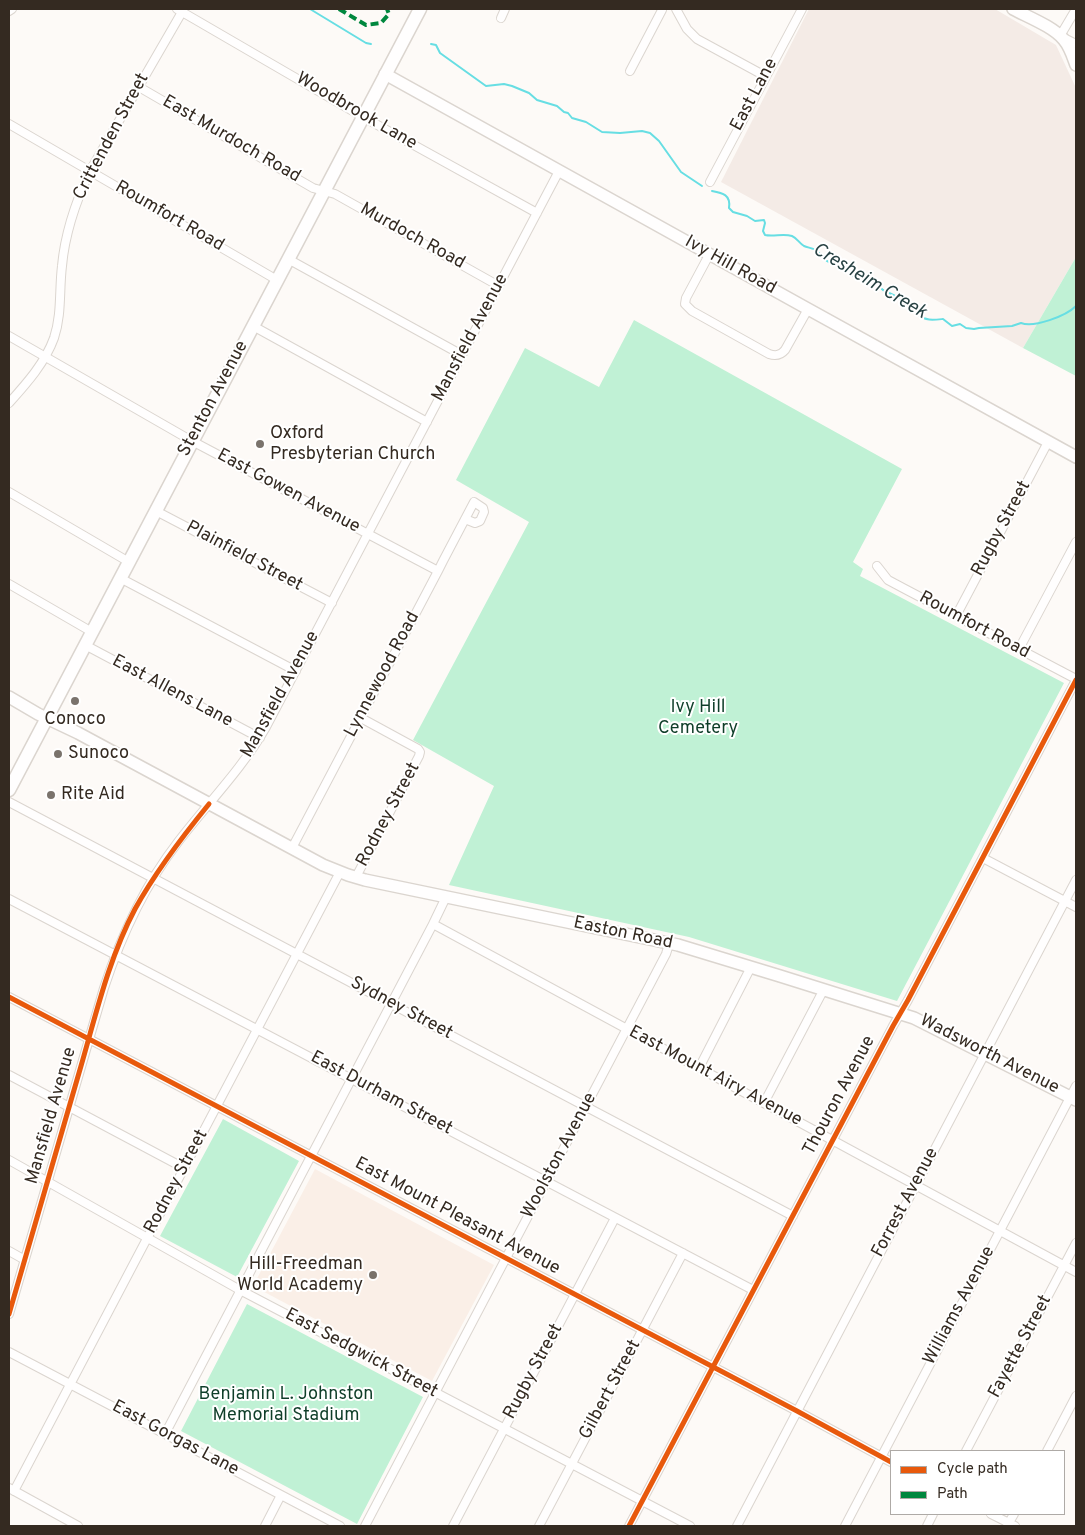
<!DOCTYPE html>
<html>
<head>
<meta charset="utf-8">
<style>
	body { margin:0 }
	#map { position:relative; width:1085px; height:1535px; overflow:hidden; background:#fdfaf7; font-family:Overpass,sans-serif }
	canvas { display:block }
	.frame { position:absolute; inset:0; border:10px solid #342a21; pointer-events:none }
	.legend { position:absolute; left:890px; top:1450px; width:175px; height:65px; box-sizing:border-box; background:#fff; border:1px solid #aeaaa6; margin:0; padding:6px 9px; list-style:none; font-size:15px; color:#342a21 }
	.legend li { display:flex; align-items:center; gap:10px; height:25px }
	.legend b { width:25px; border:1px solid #aeaaa6 }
</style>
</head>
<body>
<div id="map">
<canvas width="1085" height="1535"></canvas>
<div class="frame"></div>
<ul class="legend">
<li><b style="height:6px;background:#e8590c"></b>Cycle path</li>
<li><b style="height:6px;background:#00873e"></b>Path</li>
</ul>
</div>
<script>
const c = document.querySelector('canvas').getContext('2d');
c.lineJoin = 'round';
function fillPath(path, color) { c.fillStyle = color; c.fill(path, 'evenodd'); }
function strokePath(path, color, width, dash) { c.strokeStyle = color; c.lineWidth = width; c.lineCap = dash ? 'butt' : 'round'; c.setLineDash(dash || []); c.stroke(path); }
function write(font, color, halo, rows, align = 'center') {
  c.font = font + ' Overpass,sans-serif'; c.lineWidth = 4; c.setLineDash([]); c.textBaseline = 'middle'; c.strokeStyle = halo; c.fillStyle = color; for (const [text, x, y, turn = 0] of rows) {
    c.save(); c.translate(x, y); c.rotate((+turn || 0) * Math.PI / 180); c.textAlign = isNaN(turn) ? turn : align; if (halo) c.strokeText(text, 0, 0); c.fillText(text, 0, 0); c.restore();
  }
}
fillPath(new Path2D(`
	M809,9H995L1056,45L1076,88V257L1023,348L721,182Z`), '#f4ebe6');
fillPath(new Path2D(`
	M315,1169L494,1265L432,1381L253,1286Z`), '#faefe7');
fillPath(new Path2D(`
	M1076,257V376L1023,348Z
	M634,320L902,469L853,562L863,569L860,576L1064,683L897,1001L689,937L449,885L494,786L413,740L529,522L456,480L525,348L599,387Z
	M223,1119L299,1161L237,1277L160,1236Z
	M247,1304L423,1397L357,1524L181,1431Z`), '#c0f1d5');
strokePath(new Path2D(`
	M310,9L366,43L371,44
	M431,44L436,45L440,53L486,86L504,84L512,86L529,93L537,100L557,106L564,112L568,113L572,118L586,122L602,132L620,133L642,131L650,133L659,141L681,172L702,186
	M712,191C723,193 731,195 729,208L733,212L747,216L755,221L764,220L765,223L763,231L765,235C774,237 783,233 792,236C797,238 799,243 804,246C808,248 815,248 818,252C822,256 824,260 829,262C835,265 841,262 847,267C851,270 851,275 856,279L866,278L871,279L883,290L916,306L918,315C926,321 933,320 943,319L952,326L960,324L966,328L974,329L979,328L1012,326L1021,323C1034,328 1066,316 1076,306`), '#67dee3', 2);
const street = new Path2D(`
	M177,9L363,117L537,213
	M676,9L687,29L697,39L765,76
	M1076,9L1060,36L1076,44
	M9,11L12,9
	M501,18L505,9
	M630,71L662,10
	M139,87L313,188L335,194L499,286
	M9,124L277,280
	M710,182L802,9
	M709,255L686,298L685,304L692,311L769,354C775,356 780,356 785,350L808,309
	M288,259L462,355
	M253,326L427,422
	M9,336L192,441L438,571
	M9,403C26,384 45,363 54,338C62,314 59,290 62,266C65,232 76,201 90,171L182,12
	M9,492L129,562
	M156,511L332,603
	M877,566L888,580L903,588L1076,679
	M120,578L296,671
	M9,584L92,632
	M956,616L1048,442
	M85,645L260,738
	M1019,649L1076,542
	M9,802L793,1216
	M292,848L438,571L443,561L474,502L483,508L484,512L480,521L475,523L465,519
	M983,858L1076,907
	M356,877L419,756L420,752L418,749L361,718
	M9,899L753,1290
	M433,924L1076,1272
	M9,997L797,1411L891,1462
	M699,1068L751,967
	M9,1075L184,1168
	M764,1103L824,989
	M9,1160L240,1290L690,1526
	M9,1251L25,1260
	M9,1314L104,988C121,936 144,886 178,842C207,804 242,769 266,727L559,171
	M9,1352L340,1526
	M165,1434L433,924L446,897
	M966,1451L1076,1243
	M1047,1451L1076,1396
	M9,1488L78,1526
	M14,1491L340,872
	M991,1514L1015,1526
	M265,1526L281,1495
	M365,1526L666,954L669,944
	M453,1526L615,1218
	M539,1526L683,1253
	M629,1526L893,1026L908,1000L1076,680
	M737,1526L1076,880
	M845,1526L1076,1086
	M927,1526L933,1514
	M1007,1526L1014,1514`);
const secondary = new Path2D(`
	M1013,9C1028,17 1054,27 1064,40C1070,47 1073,57 1076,65
	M385,74L808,309L1076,457
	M9,697L38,714L78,733L323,865L348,875L365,880L678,945L780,976L914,1018L1076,1100`);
const primary = new Path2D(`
	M9,790L420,9`);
strokePath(street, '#dbd5cf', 10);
strokePath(secondary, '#dbd5cf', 14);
strokePath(primary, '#dbd5cf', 15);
strokePath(street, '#fffefe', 8);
strokePath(secondary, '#fffefe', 11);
strokePath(primary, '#fffefe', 12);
strokePath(new Path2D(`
	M339,9L366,25L381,23L389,14L387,9`), '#00873e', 4, [8, 4]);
strokePath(new Path2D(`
	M9,997L797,1411L891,1462
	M9,1314C33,1231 57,1149 81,1066C96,1014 109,958 135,909C156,871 182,837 209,804
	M629,1526L893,1026L908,1000L1076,680`), '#e8590c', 5);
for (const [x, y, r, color] of [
	[260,444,5,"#7a736c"],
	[75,701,5,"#7a736c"],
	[58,754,5,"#7a736c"],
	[51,795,5,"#7a736c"],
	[373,1275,5,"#7a736c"]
]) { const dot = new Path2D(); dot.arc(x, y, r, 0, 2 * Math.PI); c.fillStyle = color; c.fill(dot); strokePath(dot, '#fff', 2); }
write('18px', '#342a21', '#fff', [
	["East Lane",755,95,-62],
	["Woodbrook Lane",356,112,30],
	["Crittenden Street",112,137,-62],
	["East Murdoch Road",231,140,30],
	["Roumfort Road",169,217,30],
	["Murdoch Road",412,237,29],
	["Ivy Hill Road",730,266,29],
	["Mansfield Avenue",471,338,-62],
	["Stenton Avenue",214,399,-62],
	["East Gowen Avenue",288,492,28],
	["Rugby Street",1002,529,-62],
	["Plainfield Street",244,557,28],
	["Roumfort Road",974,626,28],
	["Lynnewood Road",383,675,-62],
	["East Allens Lane",172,692,28],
	["Mansfield Avenue",281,695,-61],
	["Rodney Street",389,815,-62],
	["Easton Road",623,934,12],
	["Sydney Street",401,1009,28],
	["Wadsworth Avenue",989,1055,27],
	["East Mount Airy Avenue",715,1077,28],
	["East Durham Street",381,1094,28],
	["Thouron Avenue",840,1096,-62],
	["Mansfield Avenue",52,1116,-74],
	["Woolston Avenue",560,1156,-62],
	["Rodney Street",177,1182,-62],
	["Forrest Avenue",906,1203,-62],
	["East Mount Pleasant Avenue",457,1217,28],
	["Williams Avenue",960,1306,-62],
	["Fayette Street",1021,1347,-62],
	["East Sedgwick Street",361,1354,28],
	["Rugby Street",534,1372,-62],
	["Gilbert Street",611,1390,-62],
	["East Gorgas Lane",175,1439,28]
]);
write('18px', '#342a21', '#fff', [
	["Oxford",270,434],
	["Presbyterian Church",270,455],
	["Conoco",75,720,"center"],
	["Sunoco",68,754],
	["Rite Aid",61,795],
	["Hill-Freedman",363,1265,"right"],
	["World Academy",363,1286,"right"]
], 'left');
write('18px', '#0f3e29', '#fff', [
	["Ivy Hill",698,708],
	["Cemetery",698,729],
	["Benjamin L. Johnston",286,1395],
	["Memorial Stadium",286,1416]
]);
write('italic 19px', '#284243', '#fff', [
	["Cresheim Creek",869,282,31]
]);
</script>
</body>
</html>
